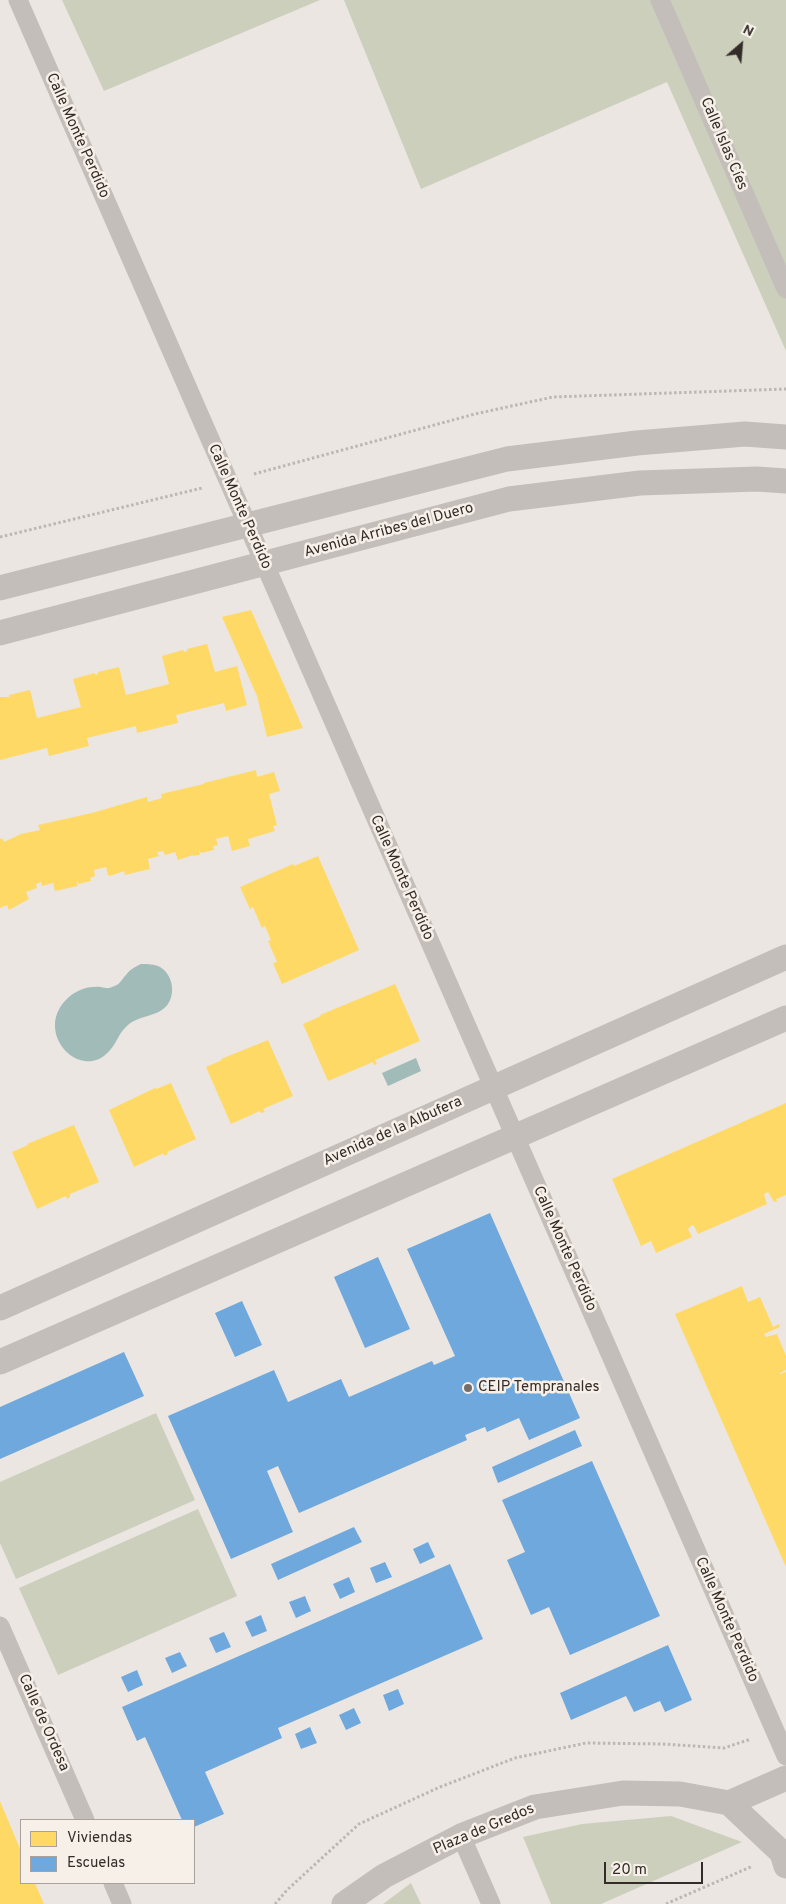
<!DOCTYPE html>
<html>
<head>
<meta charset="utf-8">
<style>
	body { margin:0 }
	#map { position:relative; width:786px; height:1904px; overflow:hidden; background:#ebe6e1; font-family:Overpass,sans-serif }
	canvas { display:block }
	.legend { position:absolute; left:20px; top:1819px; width:175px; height:65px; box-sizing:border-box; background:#f7f0e9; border:1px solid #a9a29c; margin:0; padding:6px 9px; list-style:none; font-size:15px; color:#342c29 }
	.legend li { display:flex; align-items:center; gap:10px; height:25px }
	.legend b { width:25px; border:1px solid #a9a29c }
	.north { position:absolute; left:716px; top:20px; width:50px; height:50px; -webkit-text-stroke:4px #f7f0e9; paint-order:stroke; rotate:27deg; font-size:14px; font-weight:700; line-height:20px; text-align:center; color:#342c29 }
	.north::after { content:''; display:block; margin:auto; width:18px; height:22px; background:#342c29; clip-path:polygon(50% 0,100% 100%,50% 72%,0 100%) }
	.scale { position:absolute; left:604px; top:1862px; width:99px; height:22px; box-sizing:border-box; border:2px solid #342c29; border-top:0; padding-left:6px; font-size:15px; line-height:18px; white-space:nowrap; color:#342c29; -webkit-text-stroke:4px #f7f0e9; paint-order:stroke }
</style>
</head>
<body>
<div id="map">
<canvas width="786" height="1904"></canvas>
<ul class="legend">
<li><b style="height:14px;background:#ffd966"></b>Viviendas</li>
<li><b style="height:14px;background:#6fa8dc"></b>Escuelas</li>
</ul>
<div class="north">N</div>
<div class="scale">20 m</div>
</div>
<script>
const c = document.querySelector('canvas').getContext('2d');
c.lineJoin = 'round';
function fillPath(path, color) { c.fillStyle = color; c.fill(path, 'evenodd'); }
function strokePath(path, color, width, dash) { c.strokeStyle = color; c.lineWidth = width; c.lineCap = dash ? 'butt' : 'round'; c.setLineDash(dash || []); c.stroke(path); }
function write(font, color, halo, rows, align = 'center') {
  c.font = font + ' Overpass,sans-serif'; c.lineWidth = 5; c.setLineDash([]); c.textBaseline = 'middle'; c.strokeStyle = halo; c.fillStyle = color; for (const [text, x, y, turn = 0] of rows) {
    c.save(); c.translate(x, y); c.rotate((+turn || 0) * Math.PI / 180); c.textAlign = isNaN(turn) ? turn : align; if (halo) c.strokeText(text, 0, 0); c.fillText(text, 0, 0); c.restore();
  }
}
fillPath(new Path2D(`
	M62,0H320L104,91Z
	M344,0H786V351L667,82L421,189Z
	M156,1413L195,1500L16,1579L0,1543V1482Z
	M198,1509L237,1596L58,1675L19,1588Z
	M671,1816L742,1842L601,1904H551L523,1837L582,1824Z
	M411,1883L421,1904H383Z`), '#cdcfbd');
fillPath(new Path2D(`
	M141,964C148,964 154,964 160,967C172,974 176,992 168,1004C158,1018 138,1014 126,1027C119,1033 117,1042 111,1049C82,1086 30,1031 69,997C78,989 90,986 101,987C105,988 108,989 112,987C120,985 121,980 126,975C130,969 135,967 141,964Z
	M416,1058L421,1071L388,1086L382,1073Z`), '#a0bbb8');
fillPath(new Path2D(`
	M251,610L303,728L267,737L257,696L222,617Z
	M207,644L215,672L237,666L247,705L226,711L224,703L176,715L178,723L137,733L136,726L87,738L89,746L49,756L47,748L0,760V697H9V695L30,690L37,718L81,707L73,679L95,673V675L98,674V672L119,667L126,695L169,684L162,656L183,650L184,652L187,651V649Z
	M256,770L257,777L274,772L280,791L269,794L277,825L273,826L275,831L248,839L250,846L232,851L228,836L216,839L218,845L213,846L214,850L201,853L199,850L200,855L193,856V855L178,860L175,852L165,855L163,851L157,852L159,856L148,859L150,869L125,875L124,871L110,876L108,875L106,867L94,870L95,876L90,878L91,881L79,884L76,881L78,886L55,891L53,883L42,886L41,882L36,884L37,888L26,892L29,899L9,910L7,905L0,908V839L2,838L4,842L21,834L40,830L38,825L92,813L147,797L148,802L162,798L161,794L204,784V783Z
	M318,856L359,950L282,984L273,963L277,962L268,941L271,940L265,926L262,928L253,907L250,909L240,887L293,864L294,866Z
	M395,984L420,1041L375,1060L377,1064L374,1065L373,1062L328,1081L303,1024L321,1016L320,1015Z
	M268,1040L293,1096L263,1109L265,1112L261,1113L260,1111L231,1124L206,1067L222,1060L221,1059Z
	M171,1083L196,1139L167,1152L168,1154L164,1156V1153L134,1167L109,1110L155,1088L156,1089Z
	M786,1103V1195L776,1199L777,1201L774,1202L768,1192L764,1194L767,1204L698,1234L694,1226L692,1225L688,1229L692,1237L656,1253L651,1241L641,1246L612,1179Z
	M74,1125L99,1182L70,1194V1197L67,1199L66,1196L37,1209L12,1152L28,1145L27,1144Z
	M742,1286L748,1302L760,1297L773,1327L779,1324L780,1327L764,1334L766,1337L777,1334L786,1356V1370L780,1373V1374L786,1372V1567L675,1314Z
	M0,1801L21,1851V1883H35L44,1904H0Z`), '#ffd966');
fillPath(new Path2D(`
	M490,1213L580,1418L529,1440L519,1418L487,1432L485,1427L465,1435L467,1440L299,1513L278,1466L267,1471L293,1532L231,1559L168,1416L274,1370L288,1402L341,1379L349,1397L432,1361L434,1365L455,1356L407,1249Z
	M378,1257L410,1329L365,1348L334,1277Z
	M242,1301L262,1345L235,1357L215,1313Z
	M124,1352L144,1396L0,1459V1407Z
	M575,1430L582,1446L498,1483L492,1467Z
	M592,1461L660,1616L570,1655L549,1607L531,1615L507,1560L525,1552L502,1500Z
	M354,1527L362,1542L278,1580L271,1564Z
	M428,1542L435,1557L420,1564L413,1549Z
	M385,1562L392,1577L376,1583L370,1568Z
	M450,1564L483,1639L278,1728L282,1738L205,1772L224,1814L194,1827V1820H182L145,1737L137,1741L122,1707Z
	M349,1577L355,1592L340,1599L333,1584Z
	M305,1596L311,1611L296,1618L289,1602Z
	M261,1615L267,1631L252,1637L245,1622Z
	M224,1632L231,1647L216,1653L209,1638Z
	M668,1645L692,1700L665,1712L660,1701L634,1712L626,1696L571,1720L560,1693Z
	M180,1652L187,1666L172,1673L165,1658Z
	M137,1670L143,1685L128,1692L121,1677Z
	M398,1689L404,1704L389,1711L383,1695Z
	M354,1708L361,1723L346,1730L339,1715Z
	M310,1727L317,1743L301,1749L295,1734Z`), '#6fa8dc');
strokePath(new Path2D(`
	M254,474L475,414L553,397L786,389
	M0,537L202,488
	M275,1904L287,1890L359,1824L440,1787L515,1758L586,1743L663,1744L724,1748L751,1739
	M666,1904L753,1866`), '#bdb7b3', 3, [2.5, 2.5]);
strokePath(new Path2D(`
	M18,0L786,1756
	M660,0L786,289
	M0,1626L85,1820
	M461,1836L491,1904
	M113,1883L122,1904`), '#c4bebb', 19);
strokePath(new Path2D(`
	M0,588L507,459L637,443L745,434L786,437
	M0,633L509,499L640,483L757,479L786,481
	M0,1308L786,957
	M0,1362L786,1018
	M729,1803L786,1778
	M344,1904L384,1876L461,1836L535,1807L623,1793L680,1794L729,1803L782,1853L786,1866`), '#c4bebb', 25);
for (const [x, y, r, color] of [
	[468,1388,5,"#746d69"]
]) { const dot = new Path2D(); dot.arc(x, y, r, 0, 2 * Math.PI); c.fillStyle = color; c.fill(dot); strokePath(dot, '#f7f0e9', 2); }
write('15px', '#342c29', '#f7f0e9', [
	["Calle Monte Perdido",77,136,66],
	["Calle Islas Cíes",723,144,67],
	["Calle Monte Perdido",239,507,66],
	["Avenida Arribes del Duero",389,531,-15],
	["Calle Monte Perdido",401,878,66],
	["Avenida de la Albufera",393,1132,-24],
	["Calle Monte Perdido",564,1249,66],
	["Calle Monte Perdido",726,1620,66],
	["Calle de Ordesa",43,1723,66],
	["Plaza de Gredos",484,1830,-23]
]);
write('15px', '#342c29', '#f7f0e9', [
	["CEIP Tempranales",478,1388]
], 'left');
</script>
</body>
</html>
